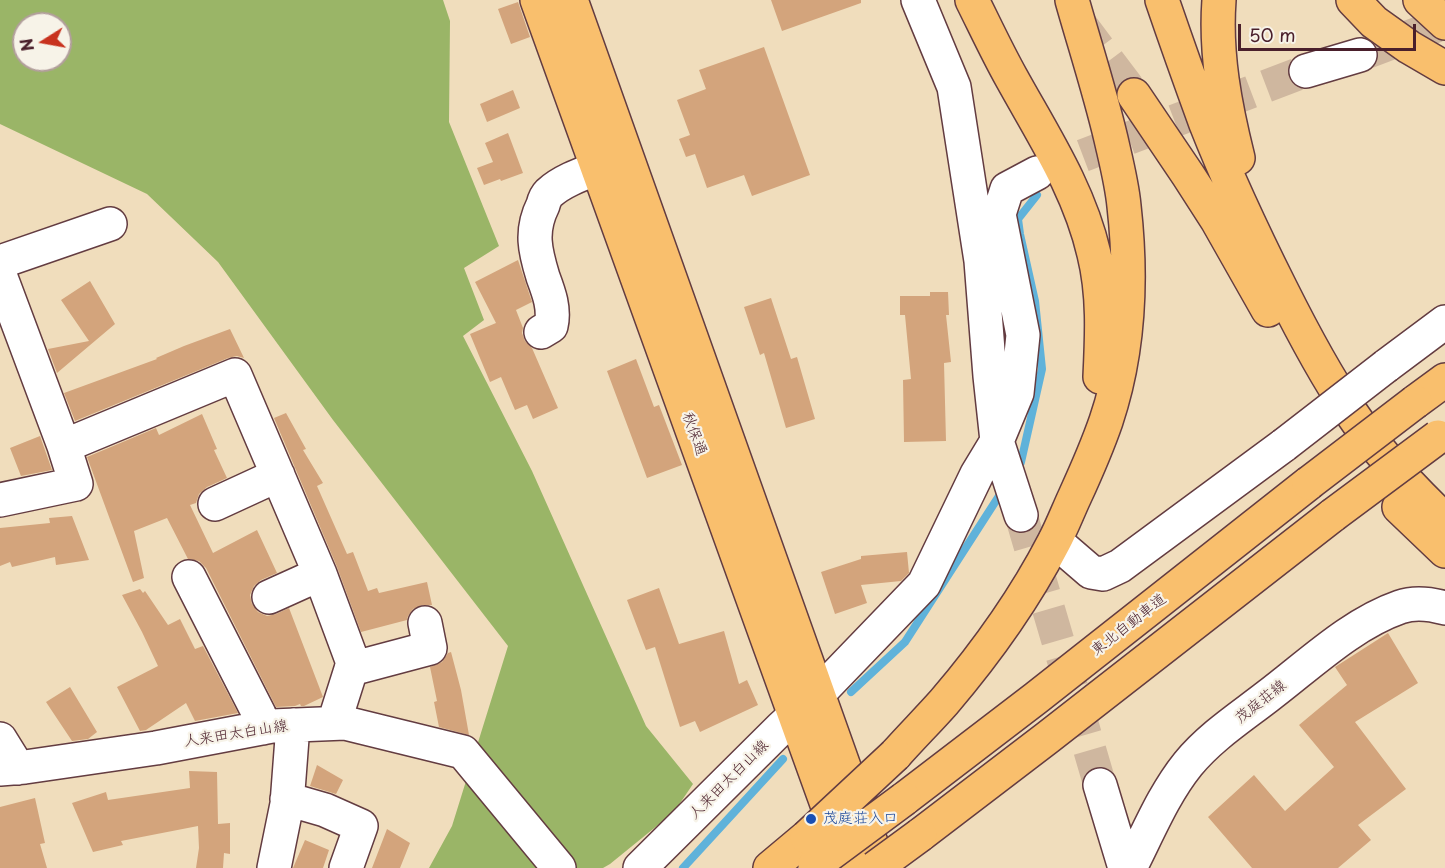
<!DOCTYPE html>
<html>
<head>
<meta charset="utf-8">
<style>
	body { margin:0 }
	#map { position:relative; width:1445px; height:868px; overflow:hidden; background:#f0ddbc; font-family:"Playpen Sans",sans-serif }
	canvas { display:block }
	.north { position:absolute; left:12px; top:12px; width:60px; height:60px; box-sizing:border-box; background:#f7f3e8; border:2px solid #b29e9c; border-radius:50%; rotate:259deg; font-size:16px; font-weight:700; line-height:24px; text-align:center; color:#4a1f2b }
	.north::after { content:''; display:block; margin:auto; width:21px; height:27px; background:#c8321e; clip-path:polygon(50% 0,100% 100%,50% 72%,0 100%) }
	.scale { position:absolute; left:1238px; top:24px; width:178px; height:27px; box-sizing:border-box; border:3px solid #4a1f2b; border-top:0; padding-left:8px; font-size:18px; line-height:21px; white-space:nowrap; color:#4a1f2b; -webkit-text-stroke:4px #f7f3e8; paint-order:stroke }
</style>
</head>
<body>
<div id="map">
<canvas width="1445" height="868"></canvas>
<div class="north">N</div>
<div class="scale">50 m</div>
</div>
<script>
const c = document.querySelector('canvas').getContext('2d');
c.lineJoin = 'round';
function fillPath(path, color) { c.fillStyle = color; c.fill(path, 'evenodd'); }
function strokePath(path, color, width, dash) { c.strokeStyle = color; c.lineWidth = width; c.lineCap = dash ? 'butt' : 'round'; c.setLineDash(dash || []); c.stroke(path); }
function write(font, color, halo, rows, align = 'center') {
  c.font = font + ' "Playpen Sans","Klee One",sans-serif'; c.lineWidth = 4.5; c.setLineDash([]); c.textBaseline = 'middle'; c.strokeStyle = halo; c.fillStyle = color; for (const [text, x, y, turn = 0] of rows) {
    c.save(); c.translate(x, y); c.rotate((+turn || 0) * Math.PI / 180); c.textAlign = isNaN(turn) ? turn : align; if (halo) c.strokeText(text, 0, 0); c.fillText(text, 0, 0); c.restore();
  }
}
fillPath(new Path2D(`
	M0,0H443L450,21L449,122L499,246L464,268L484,320L463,336L532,471L646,726L693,784L674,812L610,864L603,868H429L452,826L508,646L333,420L218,262L147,194L0,124ZM24,24H60V60H24Z`), '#9ab567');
strokePath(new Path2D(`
	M1021,462L1042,369L1035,301L1020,234L1018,219L1037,195
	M851,692L905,642L999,496
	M683,868L783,759`), '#5fb2da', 8);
fillPath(new Path2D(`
	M771,0H861V3L782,31Z
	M518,2L530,37L511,44L498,9Z
	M764,47L810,175L752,196L744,175L707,188L695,154L686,157L679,139L690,135L677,100L706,89L699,70Z
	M513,90L520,108L487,122L480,104Z
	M508,133L523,173L501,181L500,179L484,185L477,168L493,162L485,143Z
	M518,260L532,302L516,310L523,328L522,333L525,341L532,348L558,408L533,419L527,405L515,410L501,377L490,382L470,334L496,323L475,282Z
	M90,281L115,324L57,373L48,349L89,341L61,300Z
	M930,292H948L949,315H946L951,362L944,363L946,441L904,442L903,380L911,379L905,315H900V296H930Z
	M771,298L791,359L797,357L815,419L786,428L764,353L760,355L744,307Z
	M230,329L244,358L237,356L228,358L75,421L64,393L157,359L156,358L184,346Z
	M636,359L654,407L659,405L682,465L647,478L607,371Z
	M286,413L306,449L303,450L323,483L317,486L347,554L353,552L368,591L377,588L379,593L427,582L432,605H422L413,609L408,616L407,620L361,632L337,567L274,418Z
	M202,414L217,449L214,450L227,478L207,487L199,494L196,503L190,505L213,553L257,530L277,573L261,580L254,586L250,595L252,604L258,612L267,616L276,614L289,608L323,697L304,706H301L300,704L295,706L276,707L206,568L199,561L188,559L167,518L134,531L144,578L133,582L87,457L156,428L159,435Z
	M40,436L52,470L21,476L10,448Z
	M72,516L89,560L56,565L55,557L12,567L10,562L0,566V528L50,523L49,518Z
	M907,552L909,573L901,581L861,585L867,603L835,614L821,572L861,559V556Z
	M659,588L679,644L724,631L739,684L747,680L758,705L700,732L695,721L680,727L655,647L646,650L627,600Z
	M140,589L143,593L145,591L168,625L180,619L195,649L203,646L238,713L195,721L186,703L146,730L140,731L117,687L158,666L142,632L122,595Z
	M1388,633L1418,683L1355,722L1406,789L1358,825L1371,840L1338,868H1252L1208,817L1254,775L1285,811L1334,767L1299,725L1347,685L1335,667Z
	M451,652L461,690L469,735L439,727L434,702L437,701L430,667L442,662L448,653Z
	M70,687L97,732L88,739L72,741L46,702Z
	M317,765L343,780L336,794L310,786Z
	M189,771L217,772L218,824L230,823V854L224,853L223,868H196L199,848L198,826L121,841L123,845L93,852L72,803L106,792L108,800L190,788Z
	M35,798L45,843L40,844L47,868H0V807Z
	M387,829L410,843L400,868H372Z
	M305,840L329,850L323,868H293Z`), '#d3a47c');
strokePath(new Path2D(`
	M1360,55L1445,23
	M1037,173L1306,71
	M1021,515L1100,785`), '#cfb79f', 33, [33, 16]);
strokePath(new Path2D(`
	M1079,22L1134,95`), '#cfb79f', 33, [33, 16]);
const minor = new Path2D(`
	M918,0L954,87L981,261L990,376L997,441L1021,515
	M1306,71L1360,55
	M0,262L110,224
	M0,275L64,446L76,484L0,500
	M541,332L551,326C555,309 549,293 543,277C535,251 530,231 543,205C544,201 546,196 549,193C562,181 582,174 598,168
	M1386,366L1445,322
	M64,446L235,375L320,574L353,663L334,723
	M215,504L278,475
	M1055,541L1091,572L1103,574L1120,566L1284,445
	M189,577L259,714L263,728
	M269,597L320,574
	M351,669L430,648L425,623
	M0,739L18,768
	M0,769L25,767L156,748L272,726L345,723L463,752L559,868
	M1100,785L1125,868
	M287,799L325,810L361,826L346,868
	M274,868L287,804L293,725
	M640,868L781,728L818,694L924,584L977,474L997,441L1017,393L1023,335L999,214L1007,189L1037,173
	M1130,868C1148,833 1163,795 1188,764C1210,737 1241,717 1268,696C1309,665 1351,624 1400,607C1414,602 1431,604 1445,608`);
const highway = new Path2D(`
	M537,0L850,868
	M571,0L880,868
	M972,0C985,26 997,52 1011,77C1043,135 1079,189 1094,254C1104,294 1102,336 1100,377
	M1162,0C1176,41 1191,83 1206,124C1228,180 1254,235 1281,289C1302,331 1324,373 1350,411C1377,451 1410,487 1445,520
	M1219,0C1215,54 1225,106 1238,158
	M1353,0L1374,22L1409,47L1445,68
	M1420,0L1445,23
	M1134,95L1188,175L1217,220L1268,310
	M1415,402L1445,380
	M1399,507L1445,551
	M895,755C911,737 928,720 944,702C985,654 1025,598 1054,542C1062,527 1068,511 1075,496C1086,472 1097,447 1106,421C1129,353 1132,277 1124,206C1122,184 1116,161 1111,139C1100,92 1085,46 1072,0
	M904,799L1036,698L1309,483
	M920,835L1047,738L1333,515
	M770,868L807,837`);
strokePath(minor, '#633c41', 36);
strokePath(highway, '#633c41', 36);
strokePath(minor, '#fff', 33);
strokePath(highway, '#f9bf6d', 33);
const minorBridge = new Path2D(`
	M1284,445L1386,366`);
const highwayBridge = new Path2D(`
	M1309,483L1415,402
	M1333,515L1438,437
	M807,837L895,755
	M815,865L904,799
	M875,868L920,835`);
strokePath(minorBridge, '#633c41', 36, []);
strokePath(highwayBridge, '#633c41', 36, []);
strokePath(minorBridge, '#fff', 33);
strokePath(highwayBridge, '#f9bf6d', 33);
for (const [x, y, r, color] of [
	[811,819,6,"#1a4fb4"]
]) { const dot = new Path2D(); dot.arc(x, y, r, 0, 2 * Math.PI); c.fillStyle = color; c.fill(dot); strokePath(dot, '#f7f3e8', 2); }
write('15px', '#4a1f2b', '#f7f3e8', [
	["秋保通",694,434,70],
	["東北自動車道",1129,625,-38],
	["茂庭荘線",1261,702,-38],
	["人来田太白山線",236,734,-9],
	["人来田太白山線",729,780,-45]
]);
write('15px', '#164399', '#f7f3e8', [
	["茂庭荘入口",823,819]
], 'left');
</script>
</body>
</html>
